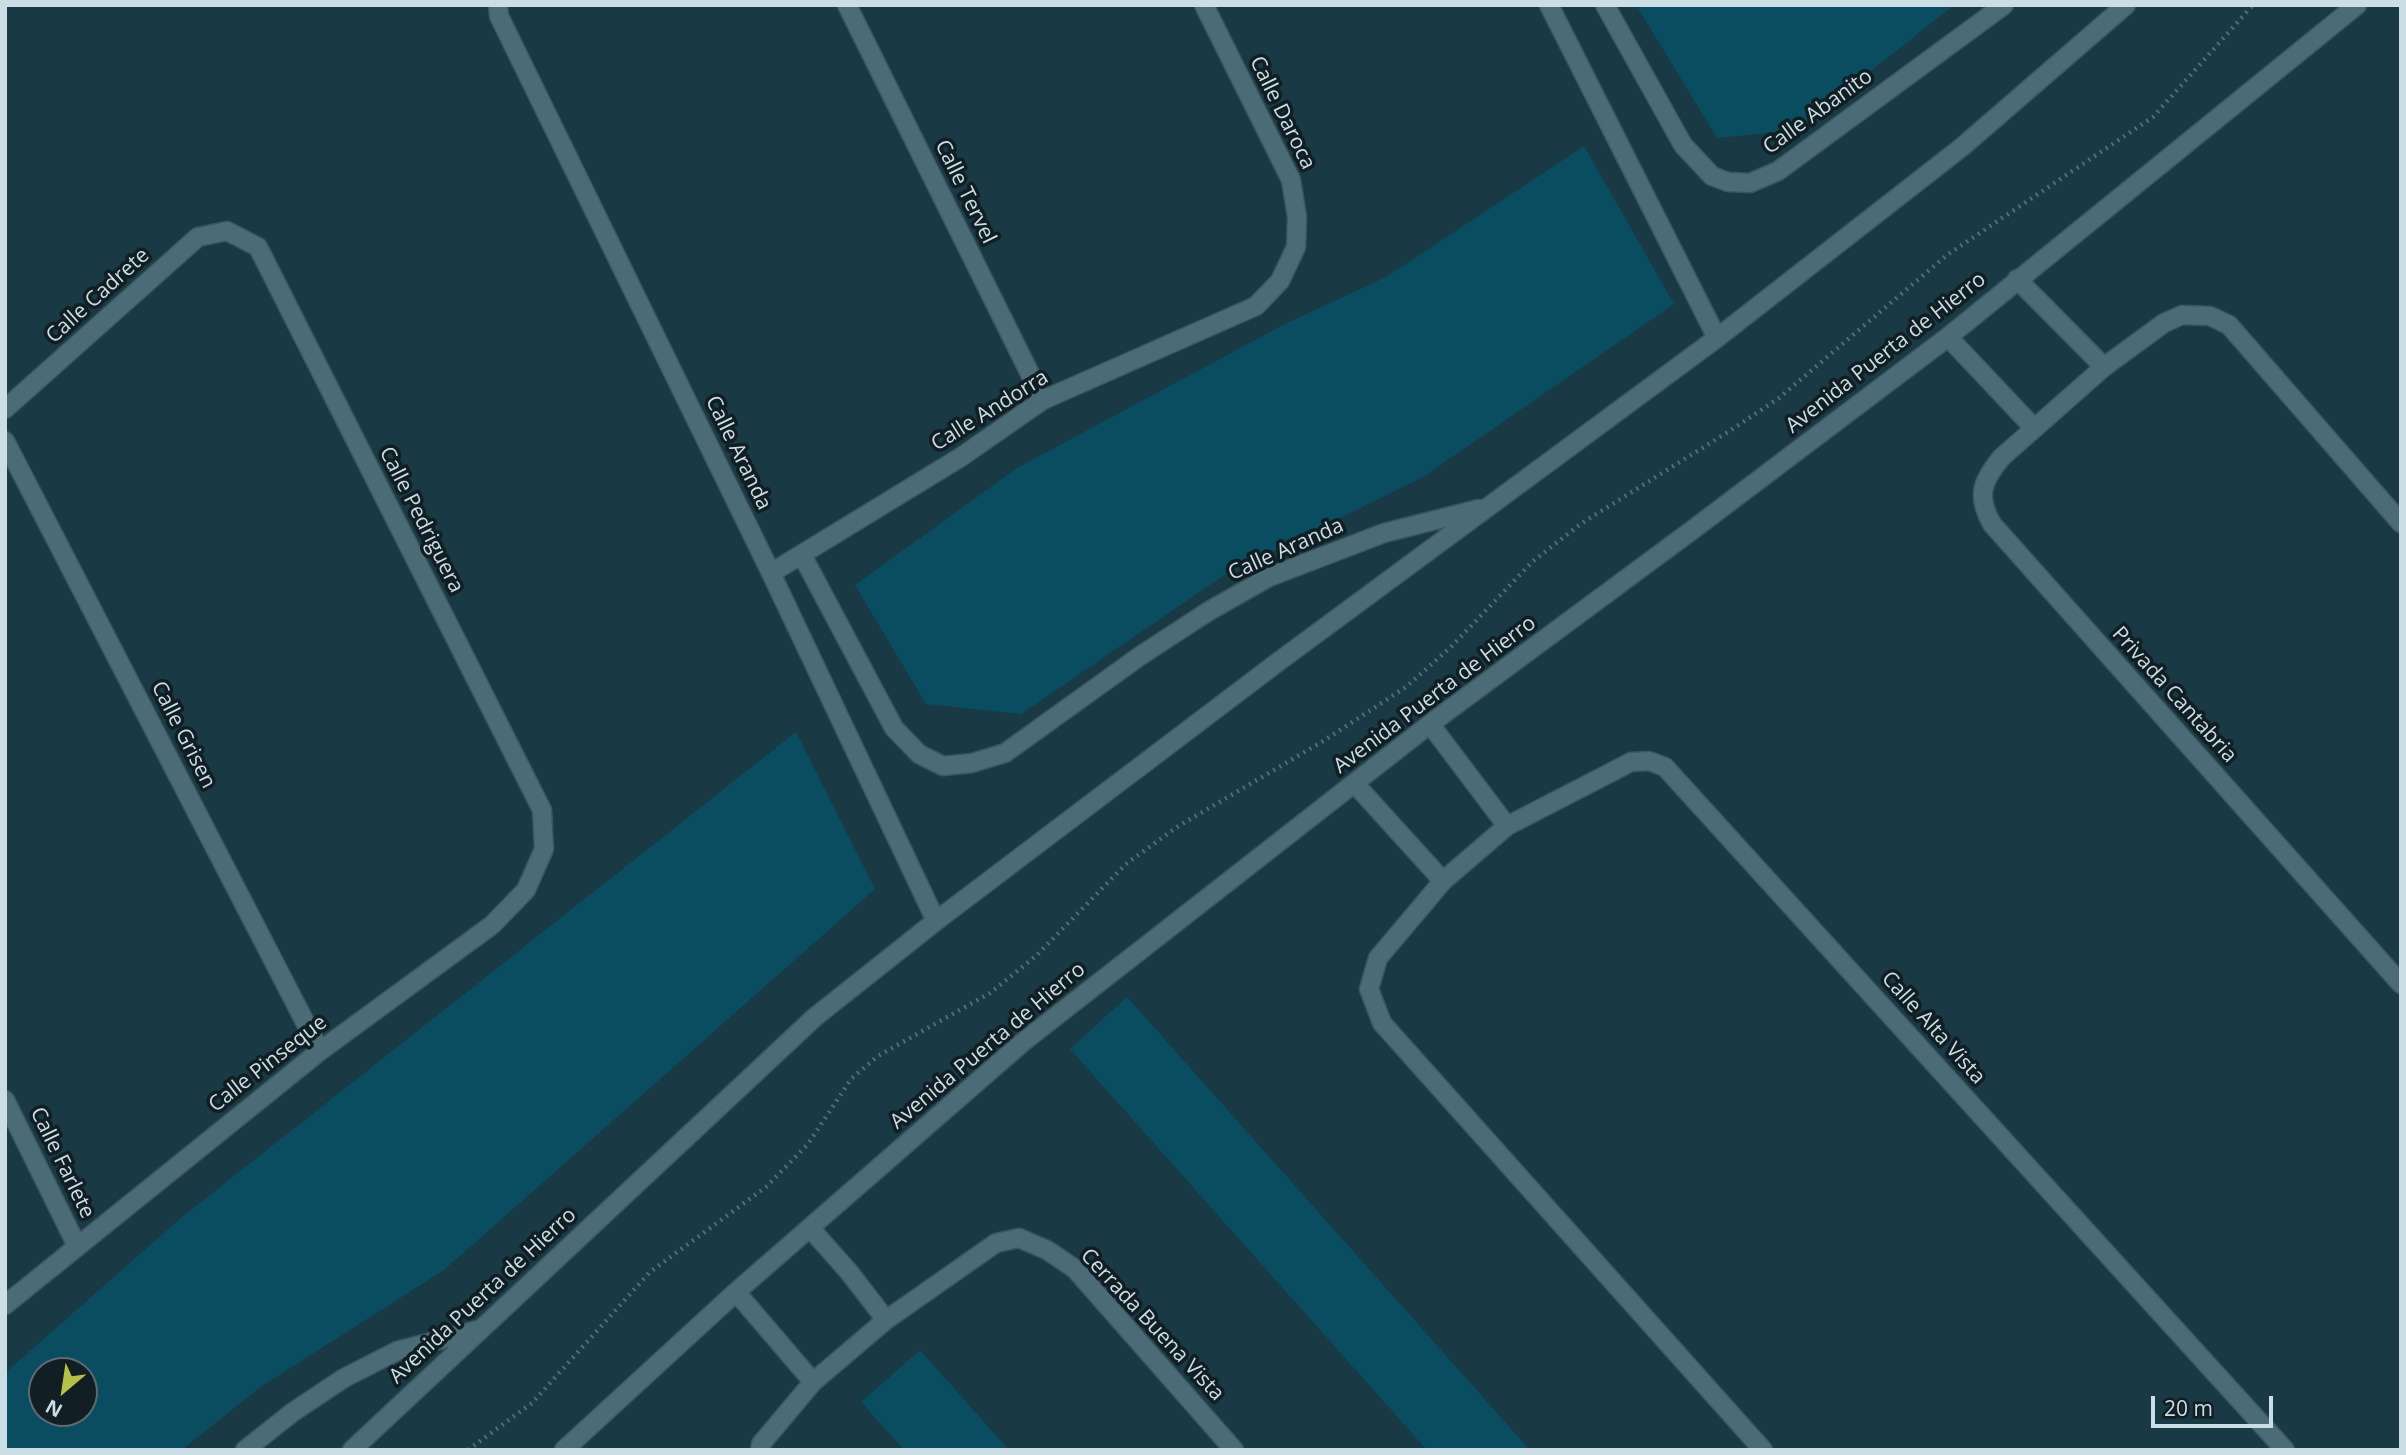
<!DOCTYPE html>
<html>
<head>
<meta charset="utf-8">
<style>
	body { margin:0 }
	#map { position:relative; width:2406px; height:1455px; overflow:hidden; background:#193944; font-family:"Open Sans",sans-serif }
	canvas { display:block }
	.frame { position:absolute; inset:0; border:7px solid #ccdee5; pointer-events:none }
	.north { position:absolute; left:28px; top:1357px; width:70px; height:70px; box-sizing:border-box; background:#111e23; border:2px solid #5c6b71; border-radius:50%; rotate:209deg; font-size:19px; font-weight:700; line-height:28px; text-align:center; color:#ccdee5 }
	.north::after { content:''; display:block; margin:auto; width:24px; height:32px; background:#b6c148; clip-path:polygon(50% 0,100% 100%,50% 72%,0 100%) }
	.scale { position:absolute; left:2151px; top:1396px; width:122px; height:32px; box-sizing:border-box; border:4px solid #ccdee5; border-top:0; padding-left:9px; font-size:21px; line-height:24px; white-space:nowrap; color:#ccdee5; -webkit-text-stroke:5px #111e23; paint-order:stroke }
</style>
</head>
<body>
<div id="map">
<canvas width="2406" height="1455"></canvas>
<div class="frame"></div>
<div class="north">N</div>
<div class="scale">20 m</div>
</div>
<script>
const c = document.querySelector('canvas').getContext('2d');
c.lineJoin = 'round';
function fillPath(path, color) { c.fillStyle = color; c.fill(path, 'evenodd'); }
function strokePath(path, color, width, dash) { c.strokeStyle = color; c.lineWidth = width; c.lineCap = dash ? 'butt' : 'round'; c.setLineDash(dash || []); c.stroke(path); }
function write(font, color, halo, rows, align = 'center') {
  c.font = font + ' "Open Sans",sans-serif'; c.lineWidth = 7; c.setLineDash([]); c.textBaseline = 'middle'; c.strokeStyle = halo; c.fillStyle = color; for (const [text, x, y, turn = 0] of rows) {
    c.save(); c.translate(x, y); c.rotate((+turn || 0) * Math.PI / 180); c.textAlign = isNaN(turn) ? turn : align; if (halo) c.strokeText(text, 0, 0); c.fillText(text, 0, 0); c.restore();
  }
}
fillPath(new Path2D(`
	M1641,5H1954L1796,130L1717,138L1638,8Z
	M1584,146L1674,304L1423,477L1223,576L1021,714L926,704L855,585L1017,468L1285,324L1386,277Z
	M796,732L875,889L444,1270L259,1388L182,1450H5V1373L182,1217ZM42,1371H84V1413H42Z
	M1127,997L1530,1450H1427L1070,1049Z
	M920,1350L1009,1450H904L861,1402Z`), '#0a4d61');
const minor = new Path2D(`
	M498,5L499,16L771,573L936,921
	M847,5L1043,400
	M1549,5L1717,338
	M1605,5L1683,145L1712,176L1728,182L1750,183L1778,171L2004,5
	M2017,279L2104,367
	M1948,337L2034,428
	M5,409L198,237L227,231L258,247L542,810L544,849L526,890L492,925L320,1051L5,1305
	M5,441L320,1051
	M2401,523L2229,325L2210,316L2182,315L2164,323L2104,367L2002,457C1982,481 1976,496 1992,524L2401,984
	M802,555L894,728L919,754L943,766L972,763L1005,753L1140,656L1209,611L1269,577L1384,533L1479,509
	M771,573L961,457L1043,400L1256,306L1280,281L1296,247L1297,217L1291,180L1204,5
	M1430,724L1507,826
	M1355,784L1443,881
	M5,1100L77,1246
	M810,1228L849,1272L886,1320
	M736,1292L813,1382
	M245,1450L293,1412L344,1378L397,1351L478,1330
	M352,1450L815,1017L936,921L1278,662L1717,338L1962,147L2126,5
	M564,1450L736,1292L1023,1042L1430,724L1695,528L1948,337L2357,5
	M760,1450L761,1444L813,1382L886,1320L996,1243L1019,1238L1047,1250L1075,1269L1234,1450
	M1763,1450L1382,1023L1369,989L1378,958L1443,881L1507,826L1631,762L1649,761L1665,767L2285,1450`);
strokePath(minor, '#39555e', 21);
strokePath(new Path2D(`
	M468,1450L532,1403L650,1272L766,1187L808,1144L851,1079L878,1056L990,993L1036,956L1126,864L1177,827L1325,740L1406,687L1452,646L1532,562L1582,523L1728,432L1779,398L1947,255L2153,117L2253,5`), '#516d77', 4.5, [2, 5]);
strokePath(minor, '#4b6b77', 18);
write('21px', '#ccdee5', '#111e23', [
	["Calle Abanito",1818,112,-36],
	["Calle Daroca",1282,113,64],
	["Calle Tervel",965,192,64],
	["Calle Cadrete",98,296,-42],
	["Avenida Puerta de Hierro",1886,353,-38],
	["Calle Andorra",990,411,-32],
	["Calle Aranda",738,453,64],
	["Calle Pedriguera",421,520,63],
	["Calle Aranda",1286,550,-24],
	["Avenida Puerta de Hierro",1435,695,-37],
	["Privada Cantabria",2174,695,48],
	["Calle Grisen",183,735,63],
	["Calle Alta Vista",1933,1028,48],
	["Avenida Puerta de Hierro",988,1046,-40],
	["Calle Pinseque",268,1064,-38],
	["Calle Farlete",62,1163,64],
	["Avenida Puerta de Hierro",483,1296,-43],
	["Cerrada Buena Vista",1152,1325,47]
]);
</script>
</body>
</html>
